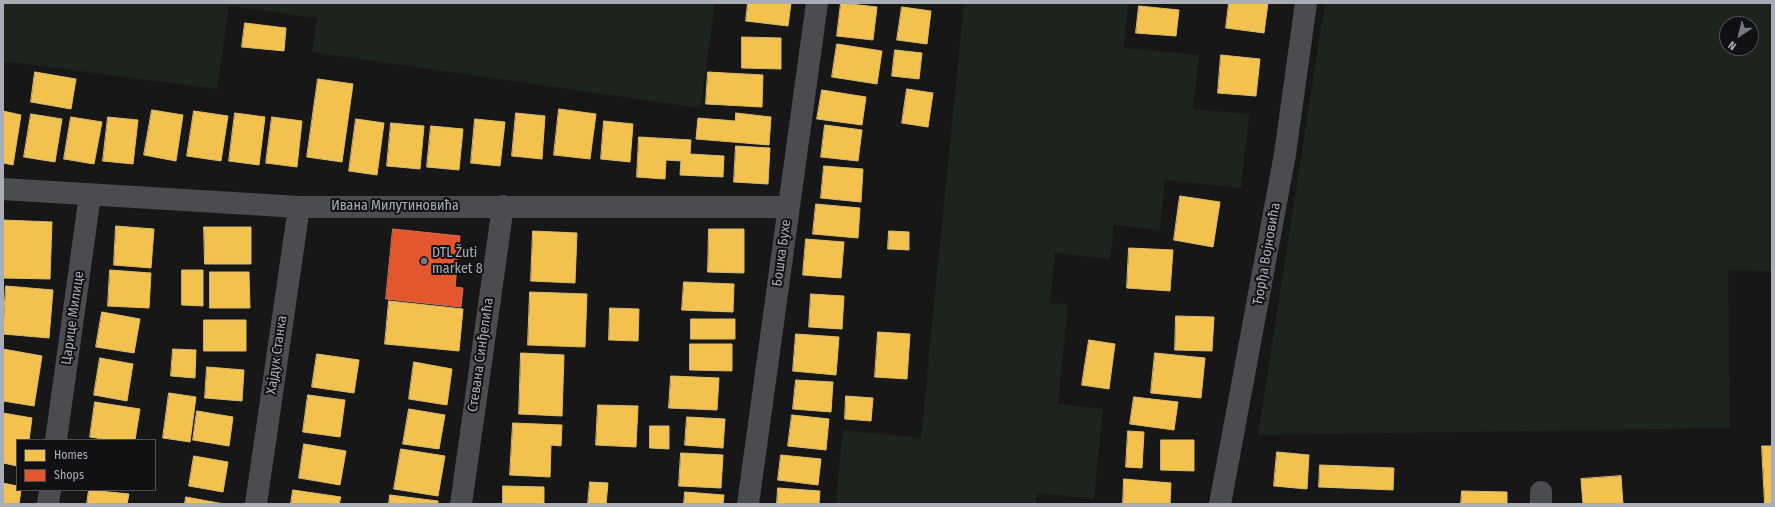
<!DOCTYPE html>
<html>
<head>
<meta charset="utf-8">
<style>
	body { margin:0 }
	#map { position:relative; width:1775px; height:507px; overflow:hidden; background:#171717; font-family:"Fira Sans Condensed",sans-serif }
	canvas { display:block }
	.frame { position:absolute; inset:0; border:4px solid #a8adb8; pointer-events:none }
	.legend { position:absolute; left:16px; top:439px; width:140px; height:52px; box-sizing:border-box; background:#111113; border:1px solid #4d4f55; margin:0; padding:5px 7px; list-style:none; font-size:12px; color:#a8adb8 }
	.legend li { display:flex; align-items:center; gap:8px; height:20px }
	.legend b { width:20px; border:1px solid #4d4f55 }
	.north { position:absolute; left:1719px; top:16px; width:40px; height:40px; box-sizing:border-box; background:#111113; border:1px solid #4d4f55; border-radius:50%; rotate:215deg; font-size:11px; font-weight:700; line-height:16px; text-align:center; color:#a8adb8 }
	.north::after { content:''; display:block; margin:auto; width:14px; height:18px; background:#757880; clip-path:polygon(50% 0,100% 100%,50% 72%,0 100%) }
</style>
</head>
<body>
<div id="map">
<canvas width="1775" height="507"></canvas>
<div class="frame"></div>
<ul class="legend">
<li><b style="height:11px;background:#f2c14e"></b>Homes</li>
<li><b style="height:11px;background:#e4572e"></b>Shops</li>
</ul>
<div class="north">N</div>
</div>
<script>
const c = document.querySelector('canvas').getContext('2d');
c.lineJoin = 'round';
function fillPath(path, color) { c.fillStyle = color; c.fill(path, 'evenodd'); }
function strokePath(path, color, width, dash) { c.strokeStyle = color; c.lineWidth = width; c.lineCap = dash ? 'butt' : 'round'; c.setLineDash(dash || []); c.stroke(path); }
function write(font, color, halo, rows, align = 'center') {
  c.font = font + ' "Fira Sans Condensed",sans-serif'; c.lineWidth = 4; c.setLineDash([]); c.textBaseline = 'middle'; c.strokeStyle = halo; c.fillStyle = color; for (const [text, x, y, turn = 0] of rows) {
    c.save(); c.translate(x, y); c.rotate((+turn || 0) * Math.PI / 180); c.textAlign = isNaN(turn) ? turn : align; if (halo) c.strokeText(text, 0, 0); c.fillText(text, 0, 0); c.restore();
  }
}
fillPath(new Path2D(`
	M3,3H715L700,108L312,52L317,18L229,6L217,89L3,61Z
	M964,3H1128L1124,48L1199,55L1193,109L1249,114L1241,188L1165,180L1160,230L1114,225L1110,259L1055,253L1050,303L1068,305L1058,404L1103,409L1094,499L1037,493L1036,504H836L843,430L921,438Z
	M1325,3H1772V271L1728,270L1730,428L1258,435ZM1727,24H1751V48H1727Z`), '#1d241e');
const homes = new Path2D(`
	M748,3H791L788,26L746,21Z
	M841,3L877,7L873,40L837,36Z
	M1229,3H1268L1264,33L1226,28Z
	M1139,6L1179,10L1176,36L1136,33Z
	M902,7L931,11L927,44L897,40Z
	M245,23L286,28L284,51L242,47Z
	M742,37L781,38V69L742,68Z
	M837,44L882,51L877,84L832,77Z
	M895,50L922,53L919,79L892,76Z
	M1221,55L1260,59L1256,96L1218,93Z
	M35,72L76,79L71,109L31,102Z
	M708,72L763,75L762,107L706,104Z
	M318,79L353,84L342,162L307,157Z
	M907,89L933,93L928,127L902,123Z
	M822,90L866,97L862,125L817,119Z
	M559,109L596,114L590,159L554,155Z
	M152,110L183,115L176,161L144,155Z
	M3,111L21,115L13,165L3,163Z
	M194,111L228,116L221,161L187,156Z
	M235,113L265,117L259,165L229,161Z
	M516,113L545,116L542,159L512,156Z
	M736,113L771,117L769,145L696,139L698,118L735,121Z
	M31,114L62,119L55,162L24,157Z
	M71,117L102,122L94,164L64,159Z
	M108,117L138,120L133,164L103,161Z
	M272,117L302,121L297,167L266,163Z
	M356,119L384,123L377,175L349,171Z
	M475,119L505,122L500,166L471,163Z
	M604,121L633,124L630,162L601,159Z
	M391,123L424,126L420,169L387,166Z
	M825,125L862,130L858,161L821,157Z
	M431,126L463,129L459,170L427,167Z
	M639,137L691,140L690,154L724,156L723,177L680,175L681,161L666,160L665,179L637,177Z
	M736,146L770,148L768,184L734,182Z
	M824,166L863,169L861,202L821,198Z
	M1180,196L1220,202L1213,247L1174,240Z
	M816,204L860,208L858,238L813,234Z
	M3,220L52,222L50,279L3,278Z
	M116,226L154,229L151,268L114,265Z
	M204,227H251V264H205Z
	M709,229H744V273L708,272Z
	M533,231L577,233L575,283L531,281Z
	M889,231L909,232V250L888,249Z
	M806,239L844,242L841,278L803,275Z
	M1129,248L1173,250L1170,291L1127,288Z
	M110,270L151,273L149,308L108,306Z
	M182,270H203V306L182,305Z
	M210,272H249L250,308H210Z
	M684,282L734,284L733,312L682,310Z
	M6,286L53,290L49,338L3,334Z
	M530,292L587,294L585,347L528,345Z
	M811,294L844,296L842,329L809,327Z
	M389,301L463,309L459,351L385,344Z
	M610,308L639,309L638,341L609,340Z
	M102,312L140,319L134,353L96,347Z
	M1176,316L1214,317L1212,351L1175,350Z
	M691,319H735V339H691Z
	M204,320H246V351H204Z
	M878,332L910,334L907,379L875,377Z
	M796,334L839,337L836,375L793,371Z
	M1089,340L1115,344L1109,389L1082,385Z
	M690,344H732V371L690,370Z
	M3,349L42,356L34,406L3,401Z
	M173,349L196,350L195,378L171,376Z
	M521,353L564,355L562,416L519,414Z
	M1155,353L1205,358L1201,398L1151,393Z
	M317,354L359,360L354,393L312,387Z
	M100,358L133,364L127,401L94,395Z
	M414,362L452,369L447,405L409,399Z
	M207,367L244,370L242,401L205,398Z
	M671,376L719,378L717,410L669,408Z
	M796,380L833,382L831,412L793,409Z
	M169,393L196,397L190,442L163,438Z
	M308,395L345,400L340,437L303,432Z
	M846,396L873,398L871,421L845,419Z
	M1134,397L1178,402L1174,430L1130,424Z
	M95,402L140,409L135,440H110L90,437Z
	M598,405L638,406L636,447L596,445Z
	M409,409L445,415L439,449L403,444Z
	M197,411L233,417L229,446L193,440Z
	M3,413L32,418L29,440H17V466L3,463Z
	M792,415L829,419L826,450L788,446Z
	M687,417L725,419L723,448L685,445Z
	M513,423L562,425L561,446L551,445L550,477L510,475Z
	M650,426H669V449L650,448Z
	M1128,431L1144,432L1142,468L1126,467Z
	M1161,440H1194V471L1161,470Z
	M304,444L346,451L340,485L299,478Z
	M1762,446H1772V504H1765Z
	M401,449L445,456L438,496L394,489Z
	M1277,452L1309,455L1307,489L1274,486Z
	M681,453L723,455L721,488L679,486Z
	M781,455L821,459L818,485L778,480Z
	M194,456L228,462L223,492L189,486Z
	M1320,465L1394,468L1393,490L1319,487Z
	M1621,476L1623,504H1583L1581,479Z
	M1124,479L1171,483L1170,504H1123Z
	M590,482L608,483L606,504H588Z
	M3,483L17,486V490H21L19,504H3Z
	M503,486L544,487V504H503Z
	M778,488L820,491L819,504H777Z
	M89,490L129,494L127,504H87Z
	M293,490L341,497L339,504H291Z
	M1462,491L1507,492V504H1461Z
	M685,492L724,495L723,504H684Z
	M390,495L438,501V504H389Z
	M186,497L224,504H185Z`);
fillPath(homes, '#f2c14e');
strokePath(homes, '#dcbb6e', 1);
const shops = new Path2D(`
	M393,229L460,236L455,287L463,288L461,307L386,299Z`);
fillPath(shops, '#e4572e');
strokePath(shops, '#d27157', 1);
strokePath(new Path2D(`
	M3,189L299,207H788
	M56,440L90,195
	M48,504L50,490
	M256,504L299,207
	M461,504L503,206
	M748,504L817,3
	M1220,504L1285,154L1306,3
	M1541,504V492`), '#4b4c50', 22);
for (const [x, y, r, color] of [
	[424,261,4,"#757880"]
]) { const dot = new Path2D(); dot.arc(x, y, r, 0, 2 * Math.PI); c.fillStyle = color; c.fill(dot); strokePath(dot, '#111113', 1.5); }
write('14px', '#a8adb8', '#111113', [
	["Ивана Милутиновића",395,206],
	["Бошка Бухе",782,253,-82],
	["Ђорђа Војновића",1267,254,-80],
	["Царице Милице",73,318,-82],
	["Хајдук Станка",277,355,-82],
	["Стевана Синђелића",481,355,-82]
]);
write('14px', '#a8adb8', '#111113', [
	["DTL Žuti",432,253],
	["market 8",432,269]
], 'left');
</script>
</body>
</html>
